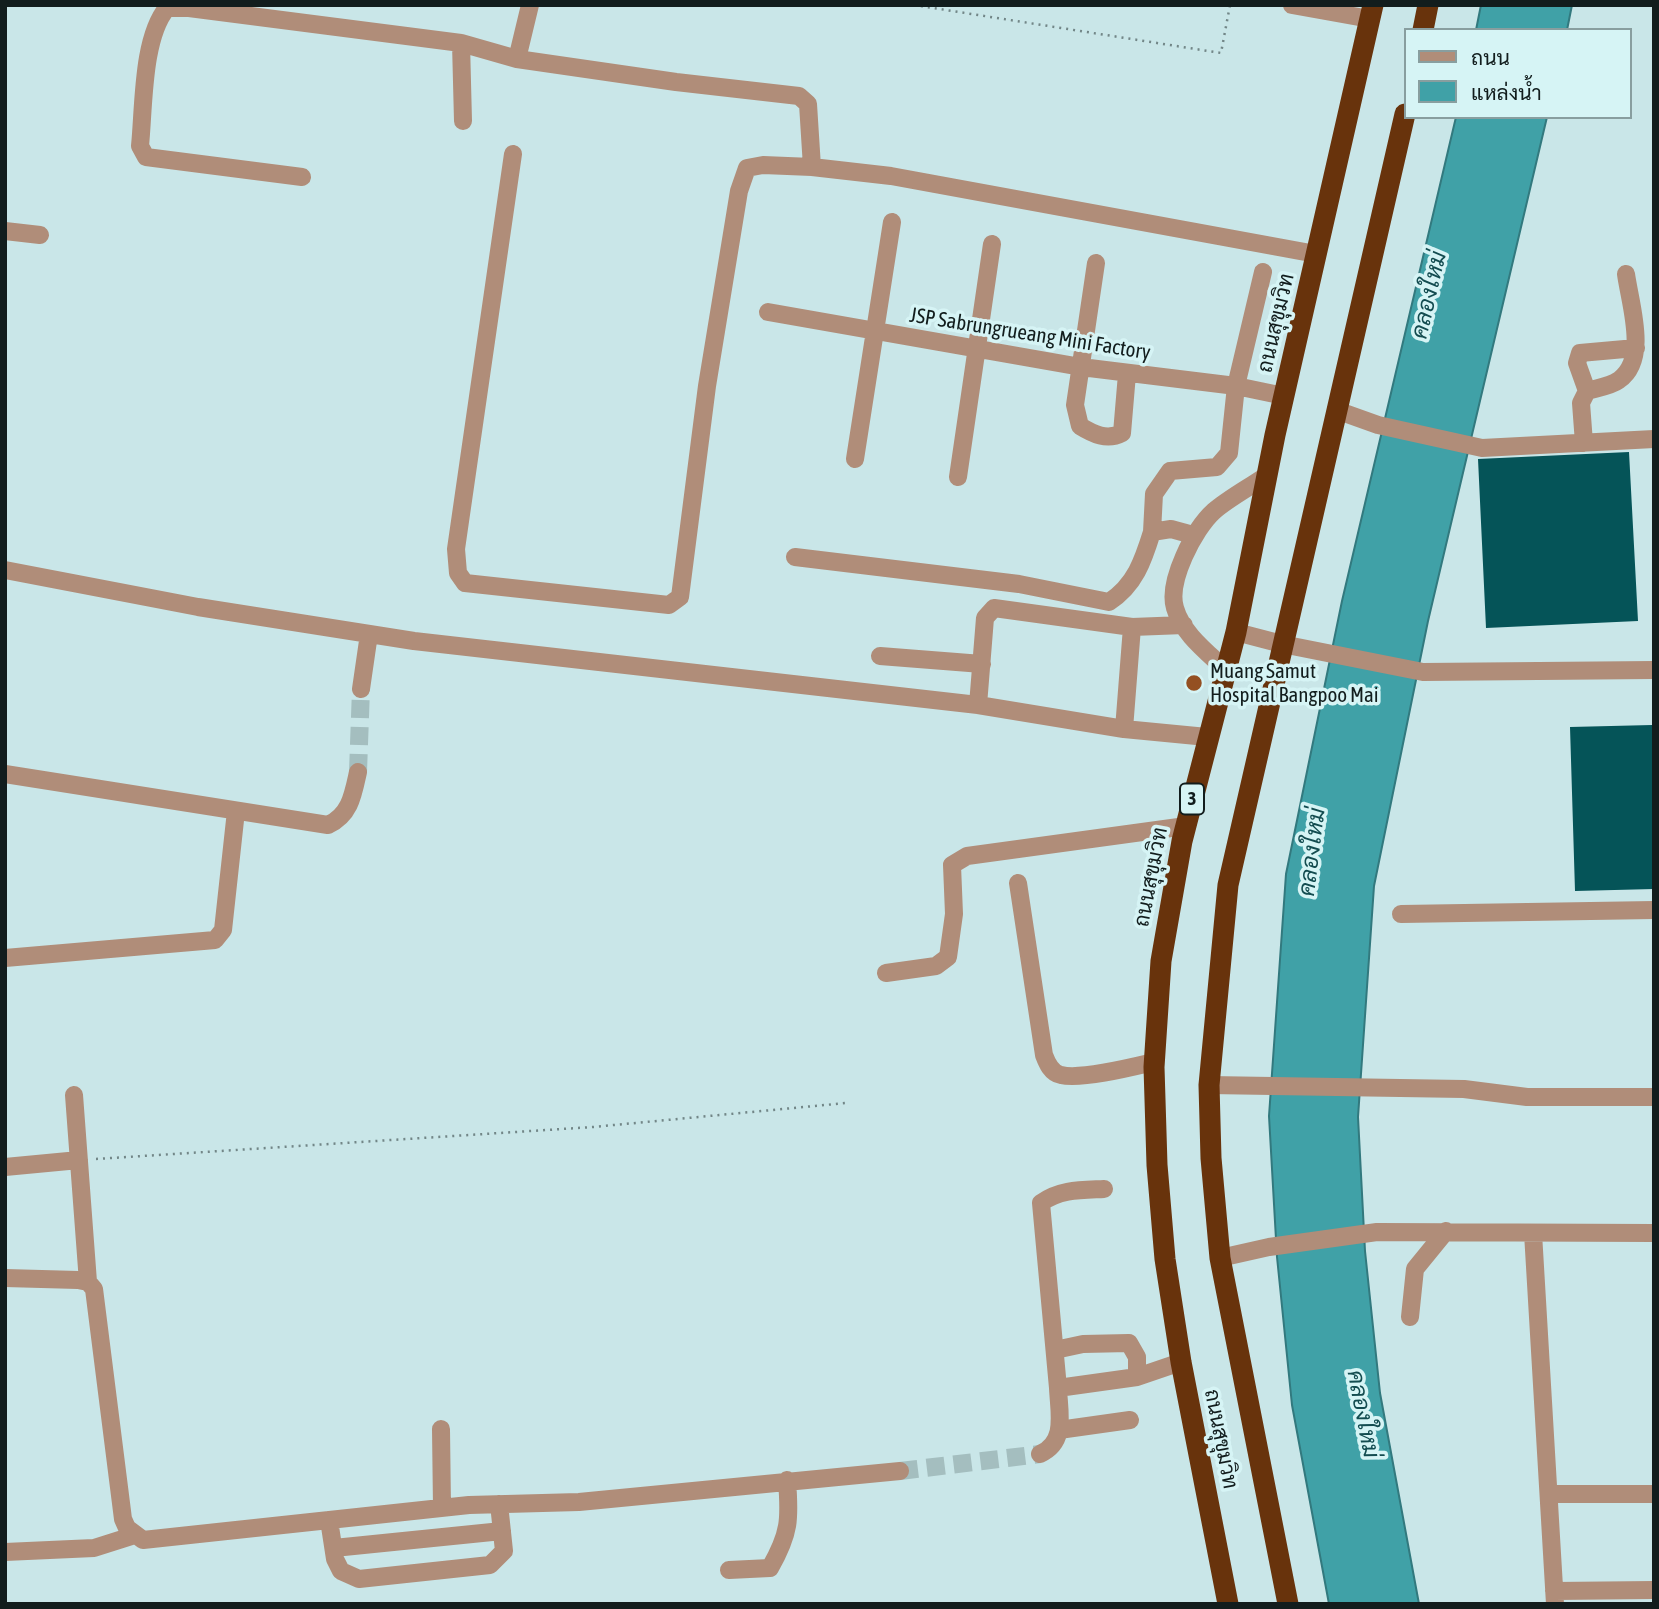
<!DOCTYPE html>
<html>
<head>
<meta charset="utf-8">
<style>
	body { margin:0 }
	#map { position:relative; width:1659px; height:1609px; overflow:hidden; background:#c9e6e8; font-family:"Asap Condensed",Sarabun,sans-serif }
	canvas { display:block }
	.frame { position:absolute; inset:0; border:7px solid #121d1d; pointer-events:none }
	.legend { position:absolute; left:1404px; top:28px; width:228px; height:91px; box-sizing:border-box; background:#d6f4f5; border:2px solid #889e9f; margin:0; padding:9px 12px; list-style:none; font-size:21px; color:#121d1d }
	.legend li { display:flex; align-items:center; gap:14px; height:35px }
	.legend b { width:35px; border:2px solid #889e9f }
</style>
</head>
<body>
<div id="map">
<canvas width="1659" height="1609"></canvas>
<div class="frame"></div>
<ul class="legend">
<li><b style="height:9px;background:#b08d79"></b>ถนน</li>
<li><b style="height:19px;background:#40a1a7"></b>แหล่งน้ำ</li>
</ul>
</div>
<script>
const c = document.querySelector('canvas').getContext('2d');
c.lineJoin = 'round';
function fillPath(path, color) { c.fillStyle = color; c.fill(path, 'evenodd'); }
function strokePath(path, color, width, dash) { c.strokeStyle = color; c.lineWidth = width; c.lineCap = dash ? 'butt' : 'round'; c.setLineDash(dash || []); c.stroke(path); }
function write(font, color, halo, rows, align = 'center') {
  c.font = font + ' "Asap Condensed",Sarabun,sans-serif'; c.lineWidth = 7; c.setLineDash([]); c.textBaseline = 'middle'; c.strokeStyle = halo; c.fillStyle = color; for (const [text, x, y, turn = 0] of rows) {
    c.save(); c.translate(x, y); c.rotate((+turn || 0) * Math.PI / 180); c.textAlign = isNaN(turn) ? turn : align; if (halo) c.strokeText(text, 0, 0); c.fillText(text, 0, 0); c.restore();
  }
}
const water = new Path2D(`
	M1481,5H1572L1567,30H1476Z
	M1456,117H1547L1428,621L1374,886L1358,1117L1365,1251L1380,1393L1419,1604H1329L1292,1405L1277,1257L1269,1116L1286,874L1342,601Z`);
fillPath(water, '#40a1a7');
strokePath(water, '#32797e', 2);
fillPath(new Path2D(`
	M1629,452L1638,621L1486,628L1478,459Z
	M1652,725L1654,889L1575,891L1570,727Z`), '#055458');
strokePath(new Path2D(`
	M358,772L361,689
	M900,1471L1040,1454`), '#a4bebf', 18, [18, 9]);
strokePath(new Path2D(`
	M914,5L1221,53L1230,5
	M96,1159L593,1127L846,1103`), '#728687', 2.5, [2, 5]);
strokePath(new Path2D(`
	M1292,5L1370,19
	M517,59L530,5
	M463,121L461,43L517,59L676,82L799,96L808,104L812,167L891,176L1316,254
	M513,154L456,549L458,573L465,583L669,605L680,597L707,386L739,191L747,168L763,165L812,167
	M302,177L146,157L140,146C144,107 142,38 167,8H189L461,43
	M5,231L40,235
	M1096,263L1075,405L1080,426C1093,434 1107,441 1122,433L1127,374
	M768,312L1081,367L1236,386L1284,396
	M1587,391L1577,363L1580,353L1636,348
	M1336,410L1378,425L1482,448L1654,439
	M1584,443L1581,403L1587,391C1597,388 1611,386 1619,380C1649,359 1630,304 1626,274
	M855,459L892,222
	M958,477L992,244
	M1152,532L1154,494L1170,471L1217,467L1229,453L1236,386L1263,272
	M795,557L1019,584L1109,602C1135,585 1143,561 1152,532L1171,529L1193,535
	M5,570L198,607L414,641L978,705L1124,729L1207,737
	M1236,632L1282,644L1423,672L1654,670
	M880,656L982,664
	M1225,669C1207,652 1182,633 1175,608C1167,582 1194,529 1214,511C1229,498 1250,487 1267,475
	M361,689L369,634
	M978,705L985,618L994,608L1132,627L1184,625
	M1124,729L1132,627
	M5,774L328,825C350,815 353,795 358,772
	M1018,883L1044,1055C1047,1063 1051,1073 1061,1075C1081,1080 1133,1067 1154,1062
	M1401,914L1654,910
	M5,958L215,940L223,930L236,811
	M886,973L936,966L948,957L954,914L952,865L967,856L1186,826
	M1209,1085L1464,1089L1527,1097H1654
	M74,1095L88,1282
	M5,1167L79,1160
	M1533,1233L1555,1604
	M1220,1258L1269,1247L1377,1232L1654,1233
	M5,1278L78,1280L88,1282L94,1289L123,1519L127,1528L143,1540L469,1505L579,1502L900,1471
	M1410,1317L1415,1269L1446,1231
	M1055,1350L1083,1344L1129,1343L1137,1357V1377
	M1058,1388L1041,1203C1060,1189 1082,1190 1104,1189
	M441,1429L442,1508
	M1059,1430L1130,1420
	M1040,1454C1067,1442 1059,1413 1058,1388L1137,1377L1181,1362
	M1550,1494H1654
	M329,1520L335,1559L341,1571L359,1579L490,1565L504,1551L499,1504
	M334,1548L502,1531
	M5,1552L94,1548L135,1535
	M729,1570L770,1568C790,1533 790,1519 787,1480
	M1554,1591L1654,1590`), '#b08d79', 18);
strokePath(new Path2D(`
	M1423,30L1428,5
	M1228,1604L1181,1362L1165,1259L1157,1165L1154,1067L1161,961L1182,841L1236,632L1275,435L1373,5
	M1288,1604L1220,1258L1211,1158L1209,1085L1228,885L1405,114`), '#68330c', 21);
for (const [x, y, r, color] of [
	[1194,683,9,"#945022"]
]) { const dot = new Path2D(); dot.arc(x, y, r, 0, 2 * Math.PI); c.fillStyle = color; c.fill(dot); strokePath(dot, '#d6f4f5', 2.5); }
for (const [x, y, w] of [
	[1192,799,24]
]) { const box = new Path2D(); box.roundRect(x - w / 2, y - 15.5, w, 31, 5); c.fillStyle = '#d6f4f5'; c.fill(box); strokePath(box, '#121d1d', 2); }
write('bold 19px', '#121d1d', null, [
	["3",1192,799]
]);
write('21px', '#121d1d', '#d6f4f5', [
	["ถนนสุขุมวิท",1276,323,-77],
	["JSP Sabrungrueang Mini Factory",1030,334,9],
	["ถนนสุขุมวิท",1151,877,-79],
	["ถนนสุขุมวิท",1221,1439,79]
]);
write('21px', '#121d1d', '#d6f4f5', [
	["Muang Samut",1210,671],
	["Hospital Bangpoo Mai",1210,695]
], 'left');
write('italic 23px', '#134c50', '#d6f4f5', [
	["คลองใหม่",1429,295,-77],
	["คลองใหม่",1312,852,-83],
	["คลองใหม่",1363,1414,79]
]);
</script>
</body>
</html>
